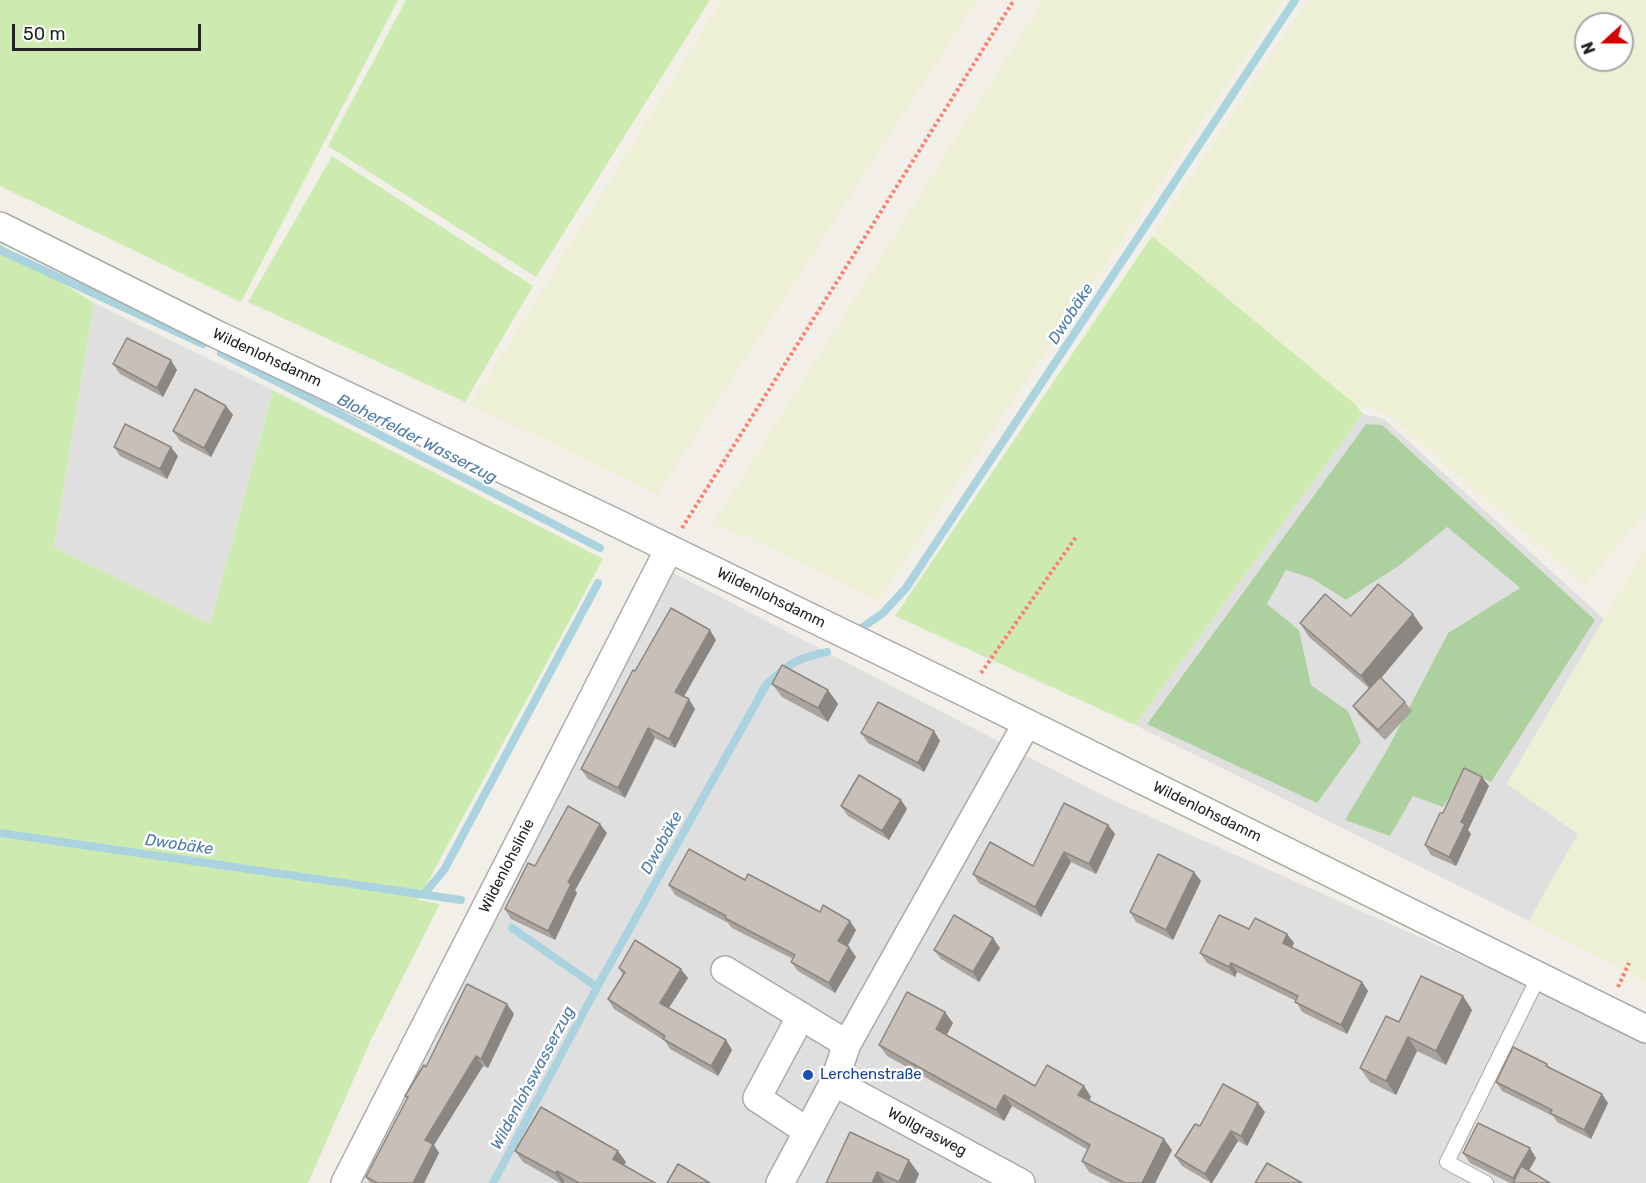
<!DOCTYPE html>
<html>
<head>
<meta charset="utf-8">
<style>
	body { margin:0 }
	#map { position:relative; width:1646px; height:1183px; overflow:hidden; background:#f2efe9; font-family:Rubik,sans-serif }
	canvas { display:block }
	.north { position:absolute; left:1574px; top:12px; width:60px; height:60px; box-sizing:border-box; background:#fff; border:2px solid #a7a7a7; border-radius:50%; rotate:249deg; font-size:16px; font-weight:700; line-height:24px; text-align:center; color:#222 }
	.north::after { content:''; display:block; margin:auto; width:21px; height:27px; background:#d40000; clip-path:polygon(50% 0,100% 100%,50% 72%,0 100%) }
	.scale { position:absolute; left:12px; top:24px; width:189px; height:27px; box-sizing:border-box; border:3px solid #222; border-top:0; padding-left:8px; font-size:18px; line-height:21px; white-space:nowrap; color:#222; -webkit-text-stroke:4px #fff; paint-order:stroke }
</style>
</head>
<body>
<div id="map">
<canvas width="1646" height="1183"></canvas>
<div class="north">N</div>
<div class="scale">50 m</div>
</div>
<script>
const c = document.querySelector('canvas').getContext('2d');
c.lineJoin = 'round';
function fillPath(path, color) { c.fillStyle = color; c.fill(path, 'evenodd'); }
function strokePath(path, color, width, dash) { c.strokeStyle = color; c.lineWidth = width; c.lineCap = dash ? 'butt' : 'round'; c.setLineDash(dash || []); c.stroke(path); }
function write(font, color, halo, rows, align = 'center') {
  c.font = font + ' Rubik,sans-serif'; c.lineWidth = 5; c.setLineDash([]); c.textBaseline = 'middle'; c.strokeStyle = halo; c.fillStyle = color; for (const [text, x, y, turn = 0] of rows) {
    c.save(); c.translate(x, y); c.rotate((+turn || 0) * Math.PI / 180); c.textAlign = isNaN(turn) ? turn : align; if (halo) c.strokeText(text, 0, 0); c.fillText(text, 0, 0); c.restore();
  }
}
fillPath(new Path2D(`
	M94,303L273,390L210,624L54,547Z
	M1363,414L1384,419L1604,619L1507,783L1578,834L1529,921L1135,725ZM1366,424L1595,620L1465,771L1413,796L1346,820L1387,750L1448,633L1520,588L1447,527L1400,565L1346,600L1311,578L1286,570L1267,605L1299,630L1311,685L1348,711L1147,723Z
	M670,571L1108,798L1646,1038V1183H357Z`), '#e0dfdf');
fillPath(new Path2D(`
	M722,0H977L658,494L471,405Z
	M1043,0H1284L878,600L714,522Z
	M1308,0H1646V512L1585,585L1388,414L1355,404L1152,236ZM1586,24H1622V60H1586Z
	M1646,552V982L1529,921L1578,834L1507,784L1638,561Z`), '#eef0d5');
fillPath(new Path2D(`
	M0,0H398L241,302L0,186Z
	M406,0H710L536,277L328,146Z
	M332,156L533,286L465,402L248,302Z
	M1152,236L1355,404L1363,414L1135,725L895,616Z
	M0,244L94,303L54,547L210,624L273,390L603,559L418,900L440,904L371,1040L308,1183H0Z`), '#cdebb0');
fillPath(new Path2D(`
	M1366,424L1382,425L1595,620L1491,782L1465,771L1443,807L1413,796L1390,836L1345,820L1387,750L1448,633L1520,588L1447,527L1400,565L1346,600L1311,578L1286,570L1267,604L1299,630L1311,685L1348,711L1361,742L1317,803L1147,724Z`), '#add19e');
strokePath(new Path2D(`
	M0,250L203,344
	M221,353L600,548
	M857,631L883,613L906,588L1295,0
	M0,833L461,900
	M424,894L444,870L598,583
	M512,928L597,987L766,685C788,664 797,658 827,652
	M493,1183L597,987`), '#aad3df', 8);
const lane = new Path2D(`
	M1486,1183L1447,1162L1539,976`);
const street = new Path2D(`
	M0,226L216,334L608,519L966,693L1646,1029
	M725,970L847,1044
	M801,1016L757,1098L807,1131
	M834,1082L1021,1183
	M345,1183L669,549
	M780,1183L834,1082L847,1044L1027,723`);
strokePath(lane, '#a9a9a9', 16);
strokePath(street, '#a9a9a9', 30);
strokePath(new Path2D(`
	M682,528L1014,0
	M981,673L1076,537
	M1618,987L1629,963`), '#fa8072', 4, [3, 3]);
strokePath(lane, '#fff', 14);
strokePath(street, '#fff', 27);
fillPath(new Path2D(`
	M113,364L177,370L163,397L120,374Z
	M226,406L233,415L211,457L180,441L173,431Z
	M114,447L178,456L167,479L120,456Z
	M1351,616L1423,628L1381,678L1405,702L1412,711L1385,740L1359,715L1353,706L1369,688L1309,637L1300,623Z
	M716,640L684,697L695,709L675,748L655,738L625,798L588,779L581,769L635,671Z
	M772,684L828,690L838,704L828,722L782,697Z
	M934,731L940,741L924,772L868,743L861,733Z
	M1489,786L1468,830L1471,834L1456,866L1431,855L1425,845L1443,813Z
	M901,800L907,809L889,840L848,816L841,806Z
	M1108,825L1115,834L1096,874L1071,862L1041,917L979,883L973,874L1033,866Z
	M607,833L575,890L577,893L555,940L511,919L505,909L535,866Z
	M745,880L820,912L856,930L847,946L849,947L856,957L835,993L798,971L791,962L793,959L732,928L728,923L675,895L669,885Z
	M1201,881L1173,940L1136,922L1130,912Z
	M1249,929L1287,934L1294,943L1292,948L1362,982L1368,991L1347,1034L1302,1012L1296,1001L1237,972L1235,977L1207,963L1200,953Z
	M1000,948L979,982L941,959L934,950Z
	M619,968L688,978L669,1008L726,1040L732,1050L718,1076L670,1049L665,1041L614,1009L608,999L623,975Z
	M1463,996L1472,1010L1446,1065L1417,1051L1396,1095L1370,1082L1360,1068L1399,1022Z
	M514,1014L488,1068L483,1066L434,1145L439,1153L424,1183H370L366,1177L407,1098L405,1096L426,1067Z
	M953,1023L946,1035L1035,1086H1084L1091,1097L1089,1101L1172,1150L1155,1183H1111L1089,1172L1082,1161L1088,1150L1012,1106L1004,1121L887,1056L879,1045Z
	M1547,1064L1550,1068L1608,1103L1591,1139L1557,1122L1553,1116L1502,1091L1496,1082Z
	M1265,1112L1247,1146L1238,1141L1212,1183H1211L1182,1166L1175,1156L1200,1126Z
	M850,1132L919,1174L915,1183H826Z
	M515,1151L626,1162L624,1165L655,1183H567L565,1182L564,1183H560L523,1162Z
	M1463,1153L1536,1158L1529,1170L1550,1183H1510L1470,1163Z`), '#aba49e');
fillPath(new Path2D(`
	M171,360L177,370L163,397L157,388Z
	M226,406L233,415L211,457L204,448Z
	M171,447L178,456L167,479L160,469Z
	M1413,614L1423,628L1371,690L1361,676Z
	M710,630L716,640L681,701L675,692Z
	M828,690L838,704L828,722L818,708Z
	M689,699L695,709L675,748L669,739Z
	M648,728L655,738L625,798L618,788Z
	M934,731L940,741L924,772L918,763Z
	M1482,777L1489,786L1468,830L1471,834L1456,866L1449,857L1461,822Z
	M901,800L907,809L889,840L882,831Z
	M600,824L607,833L575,890L577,893L555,940L548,931L568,882Z
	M1108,825L1115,834L1096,874L1089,864Z
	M1064,852L1071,862L1041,917L1035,907Z
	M1194,872L1201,881L1173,940L1166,930Z
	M850,921L856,930L845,951L838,941Z
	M1287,934L1294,943L1289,953L1283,943Z
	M993,938L1000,948L979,982L973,972Z
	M849,947L856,957L835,993L829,983Z
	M1231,963L1237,972L1235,977L1229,967Z
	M681,969L688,978L666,1012L660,1003Z
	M1362,982L1368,991L1347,1034L1341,1025Z
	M1463,996L1472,1010L1446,1065L1436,1051Z
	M507,1004L514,1014L488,1068L481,1059Z
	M945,1012L953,1023L944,1040L936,1029Z
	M1408,1037L1417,1051L1396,1095L1386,1081Z
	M726,1040L732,1050L718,1076L711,1066Z
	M476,1056L483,1066L434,1145L439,1153L424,1183H413L425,1140Z
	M1084,1086L1091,1097L1086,1106L1078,1095Z
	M1602,1094L1608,1103L1591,1139L1584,1130Z
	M1004,1095L1012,1106L1004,1121L996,1110Z
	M1258,1103L1265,1112L1247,1146L1241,1136Z
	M1231,1131L1238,1141L1212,1183H1211L1205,1174Z
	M1164,1139L1172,1150L1155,1183H1142Z
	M1530,1148L1536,1158L1522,1183H1516L1513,1178Z
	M618,1151L626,1162L621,1170L613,1159Z
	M909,1160L919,1174L915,1183H900L899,1182Z
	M557,1171L565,1182L564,1183H562L555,1173Z
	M877,1172L885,1183H872Z`), '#8b8681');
const building = new Path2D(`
	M127,338L171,360L157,388L113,364Z
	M195,389L226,406L204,448L173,431Z
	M125,424L171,447L160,469L114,447Z
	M1378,584L1413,614L1361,676L1300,623L1325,594L1351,616Z
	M671,608L710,630L675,692L689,699L669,739L648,728L618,788L581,769L633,670L635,671Z
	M782,665L828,690L818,708L772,684Z
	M1380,677L1405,702L1378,730L1353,706Z
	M878,702L934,731L918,763L861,733Z
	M1464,768L1482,777L1461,822L1465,824L1449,857L1425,845L1440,813H1443Z
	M859,775L901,800L882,831L841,806Z
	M1064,803L1108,825L1089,864L1064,852L1035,907L973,874L990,842L1033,866Z
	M568,806L600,824L568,882L571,884L548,931L505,909L528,863L535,866Z
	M689,849L745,880L748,874L820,912L823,905L850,921L838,941L849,947L829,983L791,962L795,955L725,918L726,916L669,885Z
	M1158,854L1194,872L1166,930L1130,912Z
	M954,915L993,938L973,972L934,950Z
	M1219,915L1249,929L1255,918L1287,934L1283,943L1362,982L1341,1025L1295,1002L1298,996L1231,963L1229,967L1200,953Z
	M635,940L681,969L660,1003L726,1040L711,1066L663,1039L665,1036L608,999L625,972L619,968Z
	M1421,976L1463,996L1436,1051L1408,1037L1386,1081L1360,1068L1386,1016L1399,1022Z
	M467,984L507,1004L481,1059L476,1056L425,1140L433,1144L413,1183H378L366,1177L408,1097L405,1096L424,1065L426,1067Z
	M907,992L945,1012L936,1029L1035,1086L1047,1065L1084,1086L1078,1095L1164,1139L1142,1183H1125L1082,1161L1090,1145L1004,1095L996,1110L879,1045Z
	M1513,1047L1547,1064L1546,1066L1602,1094L1584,1130L1550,1113L1552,1110L1496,1082Z
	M1223,1084L1258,1103L1241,1136L1231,1131L1205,1174L1175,1156L1195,1124L1200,1126Z
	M541,1107L618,1151L613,1159L655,1183H579L557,1171L555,1173L515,1151Z
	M1478,1123L1530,1148L1513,1178L1463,1153Z
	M850,1132L909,1160L899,1182L877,1172L872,1183H826Z
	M1267,1163L1302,1183H1255Z
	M678,1164L710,1183H667Z
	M1521,1166L1550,1183H1513Z`);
fillPath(building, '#c7bfb8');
strokePath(building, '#8b8681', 1.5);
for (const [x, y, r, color] of [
	[808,1075,6,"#1a4fb4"]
]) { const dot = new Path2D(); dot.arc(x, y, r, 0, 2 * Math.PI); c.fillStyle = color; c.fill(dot); strokePath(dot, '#fff', 2); }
write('15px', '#222', '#fff', [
	["Wildenlohsdamm",267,358,25],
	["Wildenlohsdamm",771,598,26],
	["Wildenlohsdamm",1207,812,26],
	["Wildenlohslinie",507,866,-63],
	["Wollgrasweg",927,1132,28]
]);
write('15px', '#164399', '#fff', [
	["Lerchenstraße",820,1075]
], 'left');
write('italic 16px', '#4a7aab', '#fff', [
	["Dwobäke",1071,314,-57],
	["Bloherfelder Wasserzug",417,439,27],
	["Dwobäke",662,843,-61],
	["Dwobäke",179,845,8],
	["Wildenlohswasserzug",533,1078,-62]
]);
</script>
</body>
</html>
